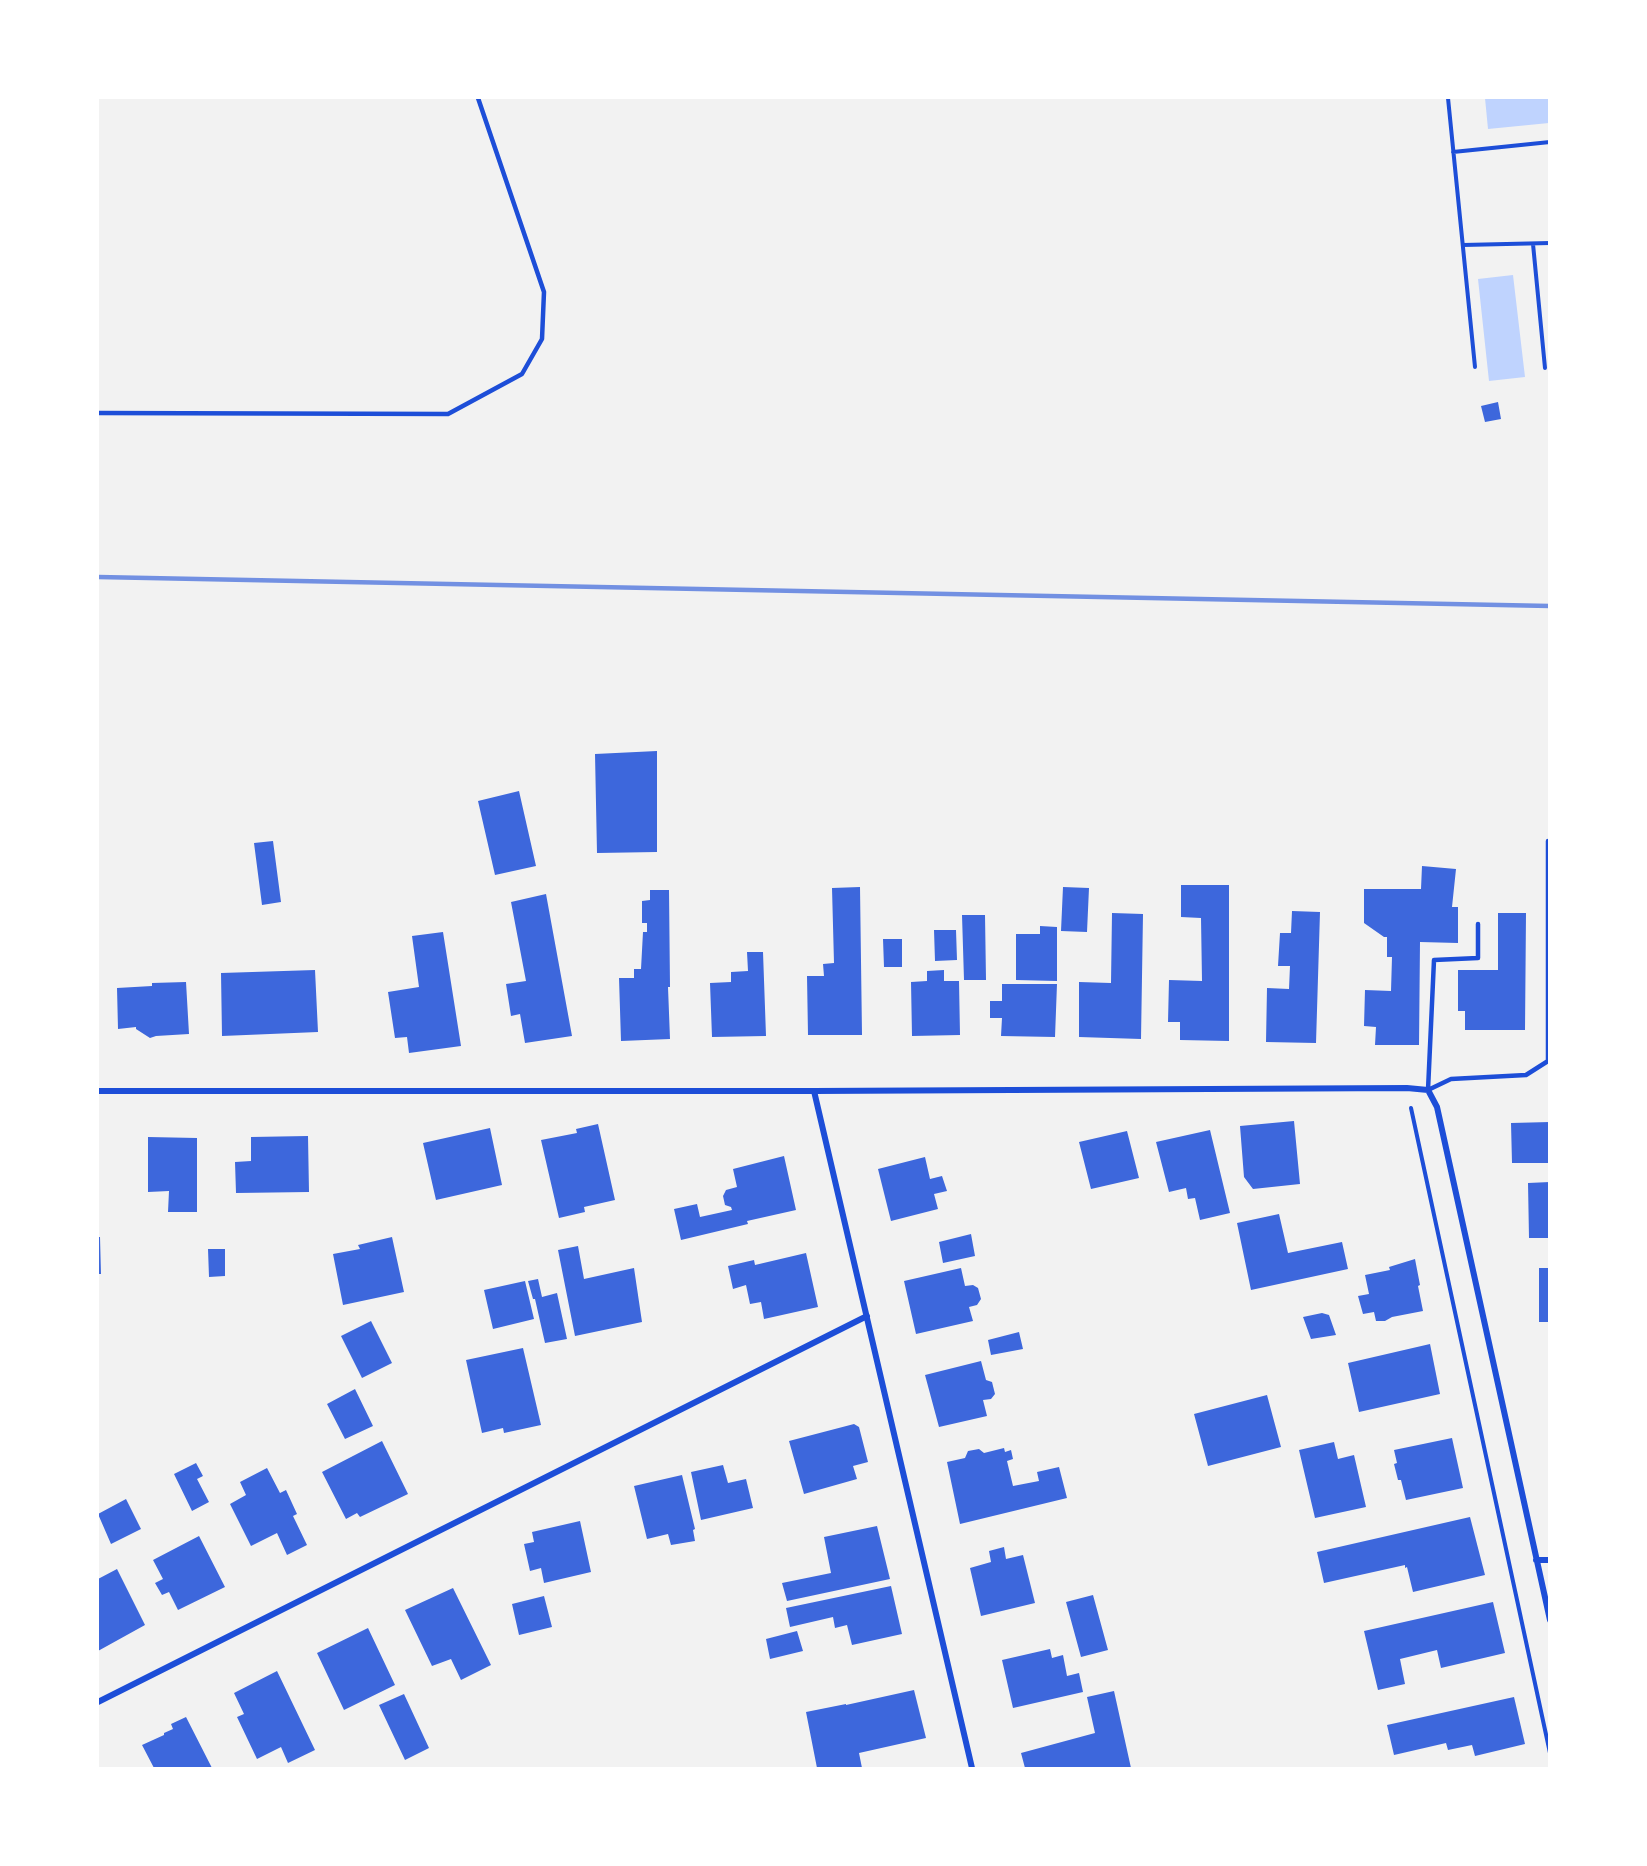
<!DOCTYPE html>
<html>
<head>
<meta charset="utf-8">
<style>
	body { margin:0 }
	#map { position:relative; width:1647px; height:1866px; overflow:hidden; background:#f2f2f2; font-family:"Golos Text",sans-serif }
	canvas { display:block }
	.frame { position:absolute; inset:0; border:99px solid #fff; pointer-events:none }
</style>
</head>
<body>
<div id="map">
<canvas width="1647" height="1866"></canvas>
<div class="frame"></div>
</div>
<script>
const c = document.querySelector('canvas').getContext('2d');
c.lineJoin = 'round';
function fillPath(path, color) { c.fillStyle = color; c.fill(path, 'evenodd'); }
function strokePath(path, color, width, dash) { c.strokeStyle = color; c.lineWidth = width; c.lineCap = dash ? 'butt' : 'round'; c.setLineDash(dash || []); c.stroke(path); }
fillPath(new Path2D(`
	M1485,98H1549V123L1488,129Z
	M1513,275L1525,377L1489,381L1478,279Z`), '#bfd3fe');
fillPath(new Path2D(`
	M1498,402L1501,419L1485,422L1481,406Z
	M657,751V852L597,853L595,754Z
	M519,791L536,866L495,875L478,801Z
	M273,841L281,902L262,905L254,843Z
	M1422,866L1456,869L1452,907H1458V943L1420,942L1419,1045H1375L1376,1027L1364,1026L1365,990L1391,991L1392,957H1387V937H1384L1364,923V889H1421Z
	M1181,885H1229V1041L1180,1040V1022H1168L1169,980L1202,981L1201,918L1181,917Z
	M860,887L862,1035H808L807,976H824L823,964L834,963L832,888Z
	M1063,887L1089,888L1087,932L1061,931Z
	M650,890H669L670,987H668L670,1039L621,1041L619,978H634V969H641L643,932H647V923H642V901L650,900Z
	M546,894L572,1036L525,1043L520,1014L511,1016L506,984L526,981L511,902Z
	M1292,911L1320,912L1316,1043L1266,1042L1267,988L1289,989L1290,966H1278L1280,933H1291Z
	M1112,913L1143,914L1141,1039L1079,1037V982L1111,983Z
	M1498,913H1526L1525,1030H1465V1011H1458V970H1498Z
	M962,915H985L986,980H964Z
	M1040,926L1057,927V981L1016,980V934H1040Z
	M934,930H956L957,960L935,961Z
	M443,932L461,1046L409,1053L407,1037L395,1038L388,992L419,987L412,936Z
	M883,939H902V967H884Z
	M747,952H763L766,1036L712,1037L710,983L731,982V972L748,971Z
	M315,970L318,1032L222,1036L221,973Z
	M944,970V981H959L960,1035L912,1036L911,982L927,981V971Z
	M186,982L189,1034L156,1036L150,1038L136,1029V1027L118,1029L117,988L152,986V983Z
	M1002,984H1057L1055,1037L1001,1036L1002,1018H990V1001H1002Z
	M1294,1121L1300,1184L1253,1189L1244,1177L1240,1126Z
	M1550,1122V1163H1512L1511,1123Z
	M598,1124L615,1200L584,1207L585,1212L559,1218L541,1140L577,1133L576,1129Z
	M490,1128L502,1185L436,1200L423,1143Z
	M1210,1130L1230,1213L1200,1220L1195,1198L1188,1199L1186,1188L1169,1192L1156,1142Z
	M1127,1131L1139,1178L1091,1189L1079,1142Z
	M308,1136L309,1192L236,1193L235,1162L251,1161V1137Z
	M148,1137L197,1138V1212H168L169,1191L148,1192Z
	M784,1156L796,1210L747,1221L748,1224L681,1240L674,1209L697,1204L700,1217L732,1210L731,1207L725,1205L723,1196L726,1190L737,1187L733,1169Z
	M925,1157L930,1179L942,1176L947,1191L934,1194L938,1209L891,1221L878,1169Z
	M1550,1182V1238H1529L1528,1183Z
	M1279,1214L1288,1253L1342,1242L1348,1269L1251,1290L1237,1223Z
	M971,1234L975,1256L943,1263L939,1242Z
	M98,1237H100L101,1274H98Z
	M392,1237L404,1292L343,1305L333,1254L360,1249L358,1245Z
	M578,1246L584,1279L634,1268L642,1322L575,1336L558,1250Z
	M208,1249H225V1276L209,1277Z
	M806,1253L818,1307L764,1319L761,1302L750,1304L746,1285L733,1289L728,1266L754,1260L755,1265Z
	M1415,1259L1420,1285L1418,1286L1423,1311L1392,1317L1385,1321H1376L1374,1312L1363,1314L1358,1296L1369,1294L1365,1275L1390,1270L1389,1267Z
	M961,1268L965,1286L973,1285L978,1288L981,1299L977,1305L969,1307L973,1321L916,1334L904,1281Z
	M1539,1268H1550V1322H1539Z
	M538,1279L542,1297L557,1293L567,1339L545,1343L535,1299H533L528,1281Z
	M525,1281L534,1319L493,1329L484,1290Z
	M1322,1313L1329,1315L1336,1335L1311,1339L1303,1317Z
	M371,1321L392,1363L362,1378L341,1336Z
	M1019,1332L1023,1349L991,1355L988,1340Z
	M1430,1344L1440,1394L1359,1412L1348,1363Z
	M523,1348L541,1425L504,1433L503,1428L482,1433L466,1360Z
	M981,1361L986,1380L992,1382L995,1394L991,1399L983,1400L987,1416L939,1427L925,1375Z
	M355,1389L373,1426L345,1439L327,1404Z
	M1267,1395L1281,1447L1208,1466L1194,1414Z
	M854,1424L859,1427L868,1462L853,1466L857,1479L804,1494L789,1441Z
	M1452,1438L1463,1488L1406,1500L1401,1480H1398L1394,1464L1397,1463L1394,1450Z
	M382,1441L408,1494L360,1517L357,1513L346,1519L322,1472Z
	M1334,1442L1338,1459L1354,1455L1366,1507L1315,1518L1299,1450Z
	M1004,1448L1005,1452L1011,1450L1013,1459L1007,1461L1013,1486L1039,1481L1037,1472L1059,1467L1067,1498L960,1524L947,1462L965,1458L968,1451L979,1449L984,1453Z
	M196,1463L203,1476L197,1479L209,1502L192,1511L174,1474Z
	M723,1465L728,1483L746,1479L753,1508L701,1520L691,1472Z
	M267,1468L280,1493L286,1490L297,1514L293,1516L307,1545L287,1555L277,1533L251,1546L230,1504L246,1495L240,1482Z
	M682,1475L695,1529L693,1530L695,1541L671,1545L668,1534L647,1539L634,1486Z
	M126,1499L141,1529L111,1544L98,1514Z
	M1470,1517L1485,1575L1413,1592L1407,1567L1405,1568V1565L1324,1583L1317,1552Z
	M580,1521L591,1572L544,1583L541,1568L530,1571L524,1544L534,1542L532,1532Z
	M877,1526L890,1579L787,1601L782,1583L831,1573L824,1537Z
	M199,1536L225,1587L178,1610L169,1592L162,1595L155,1583L163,1579L153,1560Z
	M1004,1547L1006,1559L1023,1555L1035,1603L981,1616L970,1568L991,1562L989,1551Z
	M117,1569L145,1625L98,1651V1579Z
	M891,1586L902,1634L852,1645L847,1625L835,1628L833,1617L790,1627L786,1608Z
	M453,1588L491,1665L461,1680L451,1659L432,1666L405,1610Z
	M1093,1595L1108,1650L1081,1657L1066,1602Z
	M544,1596L552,1627L519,1635L512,1604Z
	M1493,1602L1505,1653L1441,1668L1437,1650L1400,1659L1405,1684L1378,1690L1364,1631Z
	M368,1628L395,1685L344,1710L317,1653Z
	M797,1631L803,1651L770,1659L766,1639Z
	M1050,1649L1052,1658L1063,1655L1067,1676L1079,1673L1083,1692L1013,1708L1002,1660Z
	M277,1671L315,1750L288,1763L281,1747L257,1759L237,1717L244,1714L234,1693Z
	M914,1690L926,1738L859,1753L862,1768H817L806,1712L846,1704V1705Z
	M1114,1691L1131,1768H1025L1021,1753L1095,1733L1087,1697Z
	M404,1694L429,1748L405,1760L379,1705Z
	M1514,1697L1525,1744L1475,1756L1472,1745L1448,1750L1446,1743L1394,1755L1387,1725Z
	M186,1717L212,1768H154L142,1745L164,1735V1733L173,1729L171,1724Z`), '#3d67dc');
strokePath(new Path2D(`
	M1448,98L1475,367
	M1453,152L1550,142
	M1533,244L1545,368
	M1463,245L1550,243
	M1411,1108L1550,1753`), '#1d4ed8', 4);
strokePath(new Path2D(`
	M98,413L448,414L522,374L542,339L544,292L478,98
	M1428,1090L1451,1079L1526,1075L1548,1061V841
	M1428,1090L1434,960L1478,958V924`), '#1d4ed8', 4.5);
strokePath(new Path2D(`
	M98,1091H814L1407,1088L1428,1090L1437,1107L1550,1620
	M814,1091L972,1768
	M1536,1560H1550
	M98,1702L867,1316`), '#1d4ed8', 6);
strokePath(new Path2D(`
	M98,577L1550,606`), '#7290e2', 4.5);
</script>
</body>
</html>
